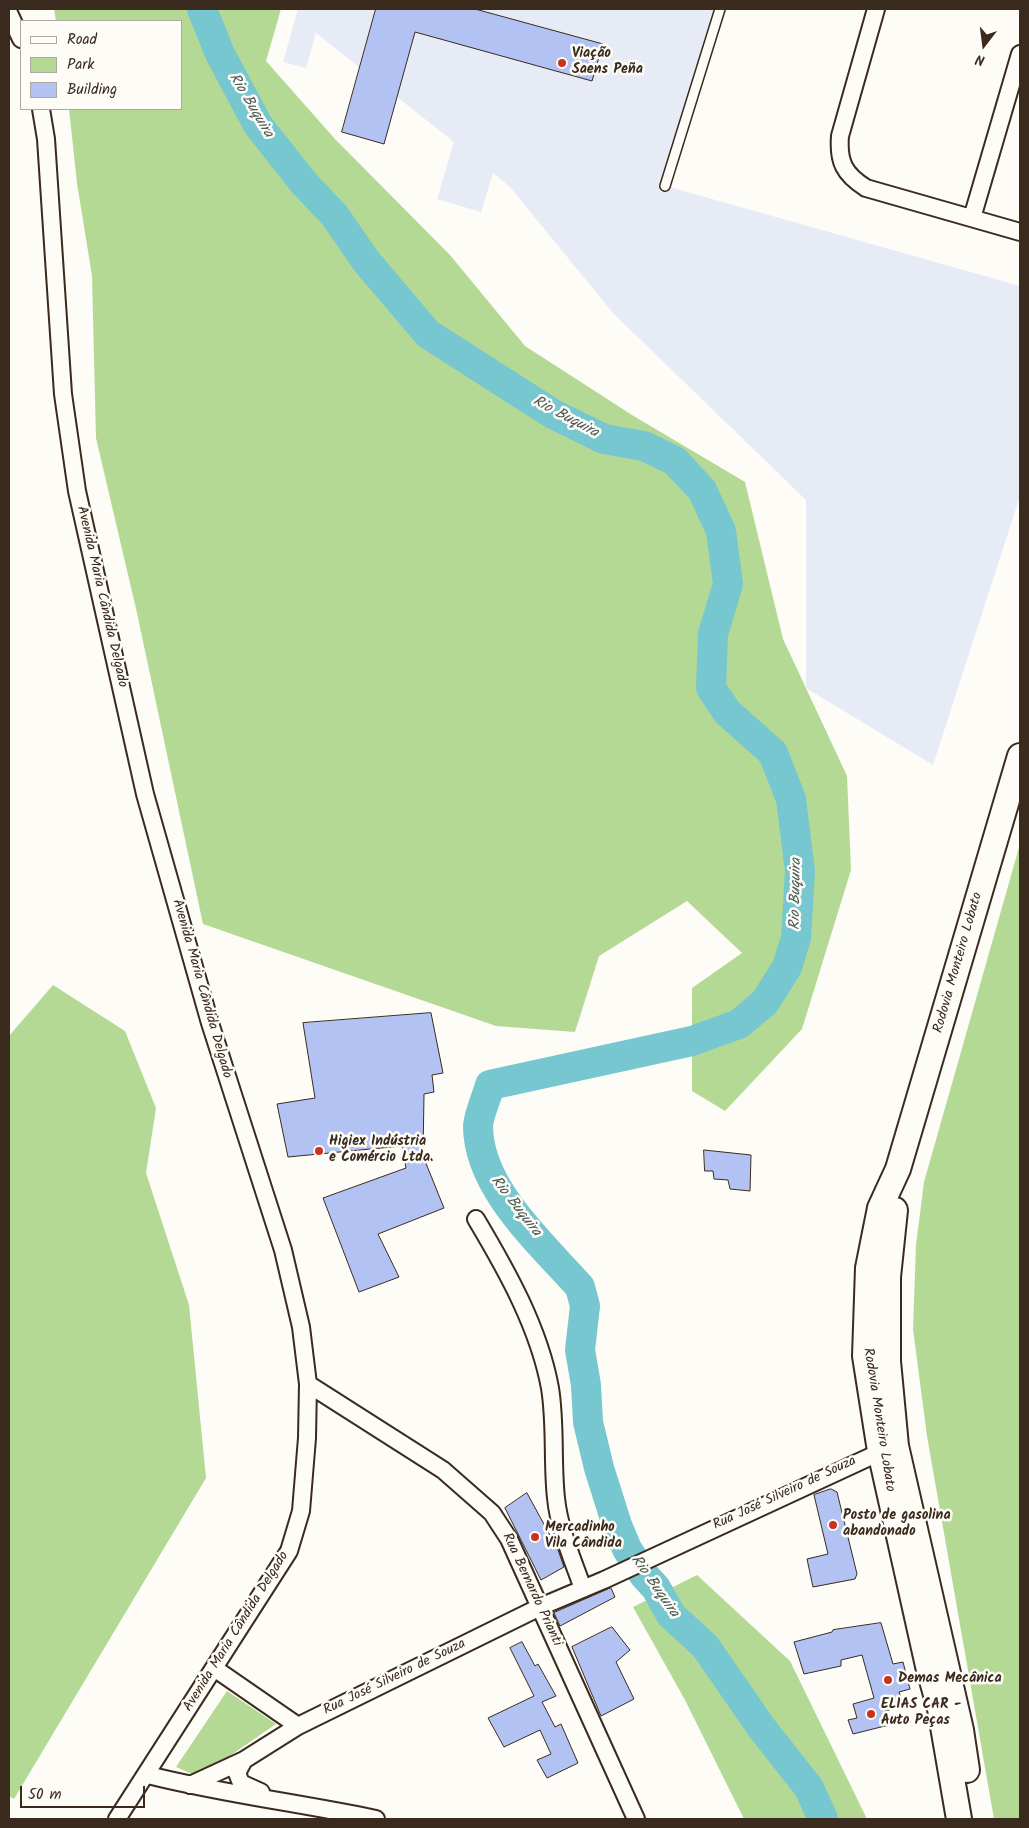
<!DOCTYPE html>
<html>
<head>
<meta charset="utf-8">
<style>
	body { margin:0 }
	#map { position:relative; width:1029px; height:1828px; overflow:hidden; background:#fdfcf7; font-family:Kalam,sans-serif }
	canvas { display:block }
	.frame { position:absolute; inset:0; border:10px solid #3b2a1e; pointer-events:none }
	.legend { position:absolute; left:20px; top:20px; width:162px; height:90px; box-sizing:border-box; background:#fdfcf7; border:1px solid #afa8a0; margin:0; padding:6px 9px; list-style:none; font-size:15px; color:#3b2a1e }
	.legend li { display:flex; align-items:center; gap:10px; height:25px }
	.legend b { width:25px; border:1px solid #afa8a0 }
	.north { position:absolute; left:959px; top:20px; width:50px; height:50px; -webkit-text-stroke:4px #fdfcf7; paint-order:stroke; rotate:195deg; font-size:14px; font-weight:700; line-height:20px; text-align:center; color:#3b2a1e }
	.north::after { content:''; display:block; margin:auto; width:18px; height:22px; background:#3b2a1e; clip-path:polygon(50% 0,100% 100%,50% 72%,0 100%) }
	.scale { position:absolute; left:20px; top:1786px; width:125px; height:22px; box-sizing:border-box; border:2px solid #3b2a1e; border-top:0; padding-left:6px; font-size:15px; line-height:18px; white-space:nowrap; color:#3b2a1e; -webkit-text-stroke:4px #fdfcf7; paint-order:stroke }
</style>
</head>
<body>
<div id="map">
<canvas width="1029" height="1828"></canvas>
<div class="frame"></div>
<ul class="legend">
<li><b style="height:6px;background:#fdfcf7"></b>Road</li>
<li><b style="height:14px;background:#b4d994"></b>Park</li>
<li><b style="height:14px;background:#b2c3f3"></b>Building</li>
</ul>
<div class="north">N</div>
<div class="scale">50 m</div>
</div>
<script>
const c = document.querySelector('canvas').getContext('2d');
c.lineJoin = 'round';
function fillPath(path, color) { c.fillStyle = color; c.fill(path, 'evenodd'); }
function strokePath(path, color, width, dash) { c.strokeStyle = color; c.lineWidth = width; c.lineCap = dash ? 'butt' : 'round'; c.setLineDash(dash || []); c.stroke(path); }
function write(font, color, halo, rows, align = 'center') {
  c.font = font + ' Kalam,sans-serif'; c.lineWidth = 5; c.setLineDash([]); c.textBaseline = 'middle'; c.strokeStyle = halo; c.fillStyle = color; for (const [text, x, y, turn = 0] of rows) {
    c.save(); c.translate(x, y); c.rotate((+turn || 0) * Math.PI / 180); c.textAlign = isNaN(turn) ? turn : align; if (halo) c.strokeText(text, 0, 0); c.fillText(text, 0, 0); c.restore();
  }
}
fillPath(new Path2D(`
	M298,9H709L719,12L720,9H727L666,186L1020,286V496L933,765L806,688V500L613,313L510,187L493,173L481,212L437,199L454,142L316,33L306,68L283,62Z`), '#e6ebf6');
fillPath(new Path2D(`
	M54,9H281L266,61L335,139L450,255L525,346L632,415L745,482L783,639L847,776L851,870L802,1029L725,1111L692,1091V988L742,953L687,901L599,956L575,1032L496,1026L203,924L137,613L96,438L92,276L77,183L69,109H181V21H56Z
	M1020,844V1819H994L927,1436L913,1329L916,1245L924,1182Z
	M53,985L125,1031L156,1108L146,1173L189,1305L206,1478L14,1799L9,1796V1036Z
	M697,1575L790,1661L867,1819H744L685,1700L633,1607Z
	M227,1691L276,1724L199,1777L176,1767Z`), '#b4d994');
strokePath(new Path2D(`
	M202,9L220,54L258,125L303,182L335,216L366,261L428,334L553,414L604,439L644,446L675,461L702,490L721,531L728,584L713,634L711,688L727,712L773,753L791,799L800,871L796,938L787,967L765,1002L739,1024L692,1041L490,1085C487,1097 479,1113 478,1126C478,1188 541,1243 580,1287L585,1306L580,1350L586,1385L588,1422L599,1468L617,1525L627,1549L644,1575L656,1588L671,1615L705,1646L761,1727L809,1788L823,1819`), '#77c7d1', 30);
const building = new Path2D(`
	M376,9H475L603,44L592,81L415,32L384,144L342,132Z
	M431,1013L443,1073L432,1075L434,1092L424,1094L423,1156L444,1208L378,1234L399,1277L359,1292L323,1198L406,1168L402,1146L288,1157L277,1104L315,1098L303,1023Z
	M704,1150L751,1155L750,1191L730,1189L728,1180L714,1179L713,1171H705Z
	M831,1489L837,1492L857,1574L855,1579L813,1587L807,1559L828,1554L814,1495Z
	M527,1493L558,1550L564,1567L541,1580L505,1508Z
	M611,1588L615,1597L560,1626L554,1613Z
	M881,1623L893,1664L903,1662L910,1689L899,1692L904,1706L885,1711L889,1725L853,1734L848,1720L857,1718L853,1704L874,1698L862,1655L841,1660V1666L804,1674L794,1642L832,1632L833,1630Z
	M612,1627L630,1650L616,1662L634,1699L601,1716L572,1647Z
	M522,1642L535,1666L538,1664L556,1696L542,1702L555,1727L561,1724L578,1763L547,1778L537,1760L551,1754L540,1730L504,1747L488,1718L534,1696L510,1648Z`);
fillPath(building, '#b2c3f3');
strokePath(building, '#3b2a1e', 1);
const service = new Path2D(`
	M665,186L720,9`);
const minor = new Path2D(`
	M876,9L840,136C838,162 844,174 866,188L1020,232
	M9,13L21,39
	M41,109L46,139L63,394L77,491L145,794L210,1023L283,1250L301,1327L308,1384L307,1438L301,1511L289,1551L117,1819
	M972,218L1020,54
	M476,1219C507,1271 539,1328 550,1388C556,1425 552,1462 556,1498C559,1529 573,1560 583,1589
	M308,1384L443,1470L492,1513L509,1539L636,1819
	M214,1668L298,1726
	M244,1760L237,1773L241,1783L261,1792
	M148,1775C223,1794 300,1803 376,1819
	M190,1785L244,1760L298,1726L540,1607L604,1580L889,1448`);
const secondary = new Path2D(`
	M895,1210L888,1277V1361L896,1446L961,1730L967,1770
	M959,1819L940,1709L928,1666L880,1451L865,1356L868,1268L880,1208L898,1169L1020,756`);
strokePath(service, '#3b2a1e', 12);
strokePath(minor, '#3b2a1e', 20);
strokePath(secondary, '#3b2a1e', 28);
strokePath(service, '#fdfcf7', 9);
strokePath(minor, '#fdfcf7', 16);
strokePath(secondary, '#fdfcf7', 24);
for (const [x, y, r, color] of [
	[562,63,5,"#c8321e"],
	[319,1151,5,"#c8321e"],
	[833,1525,5,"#c8321e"],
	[535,1537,5,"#c8321e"],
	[888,1680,5,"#c8321e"],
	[871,1714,5,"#c8321e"]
]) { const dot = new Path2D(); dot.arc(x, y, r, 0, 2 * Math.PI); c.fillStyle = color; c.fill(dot); strokePath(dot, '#fdfcf7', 2); }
write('bold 14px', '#3b2a1e', '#fdfcf7', [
	["Viação",572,55],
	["Saens Peña",572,71],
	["Higiex Indústria",329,1143],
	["e Comércio Ltda.",329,1159],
	["Posto de gasolina",843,1517],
	["abandonado",843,1533],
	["Mercadinho",545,1529],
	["Vila Cândida",545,1545],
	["Demas Mecânica",898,1680],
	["ELIAS CAR -",881,1706],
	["Auto Peças",881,1722]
], 'left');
write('14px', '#3b2a1e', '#fdfcf7', [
	["Avenida Maria Cândida Delgado",101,597,77],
	["Rodovia Monteiro Lobato",959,963,-74],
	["Avenida Maria Cândida Delgado",201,989,74],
	["Rodovia Monteiro Lobato",878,1420,81],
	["Rua José Silveiro de Souza",785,1494,-25],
	["Rua Bernardo Prianti",531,1590,65],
	["Avenida Maria Cândida Delgado",237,1632,-58],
	["Rua José Silveiro de Souza",395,1678,-26]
]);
write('italic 15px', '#4d5954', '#fdfcf7', [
	["Rio Buquira",250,106,59],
	["Rio Buquira",565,418,28],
	["Rio Buquira",797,894,-89],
	["Rio Buquira",515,1207,52],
	["Rio Buquira",654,1587,55]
]);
</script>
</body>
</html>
